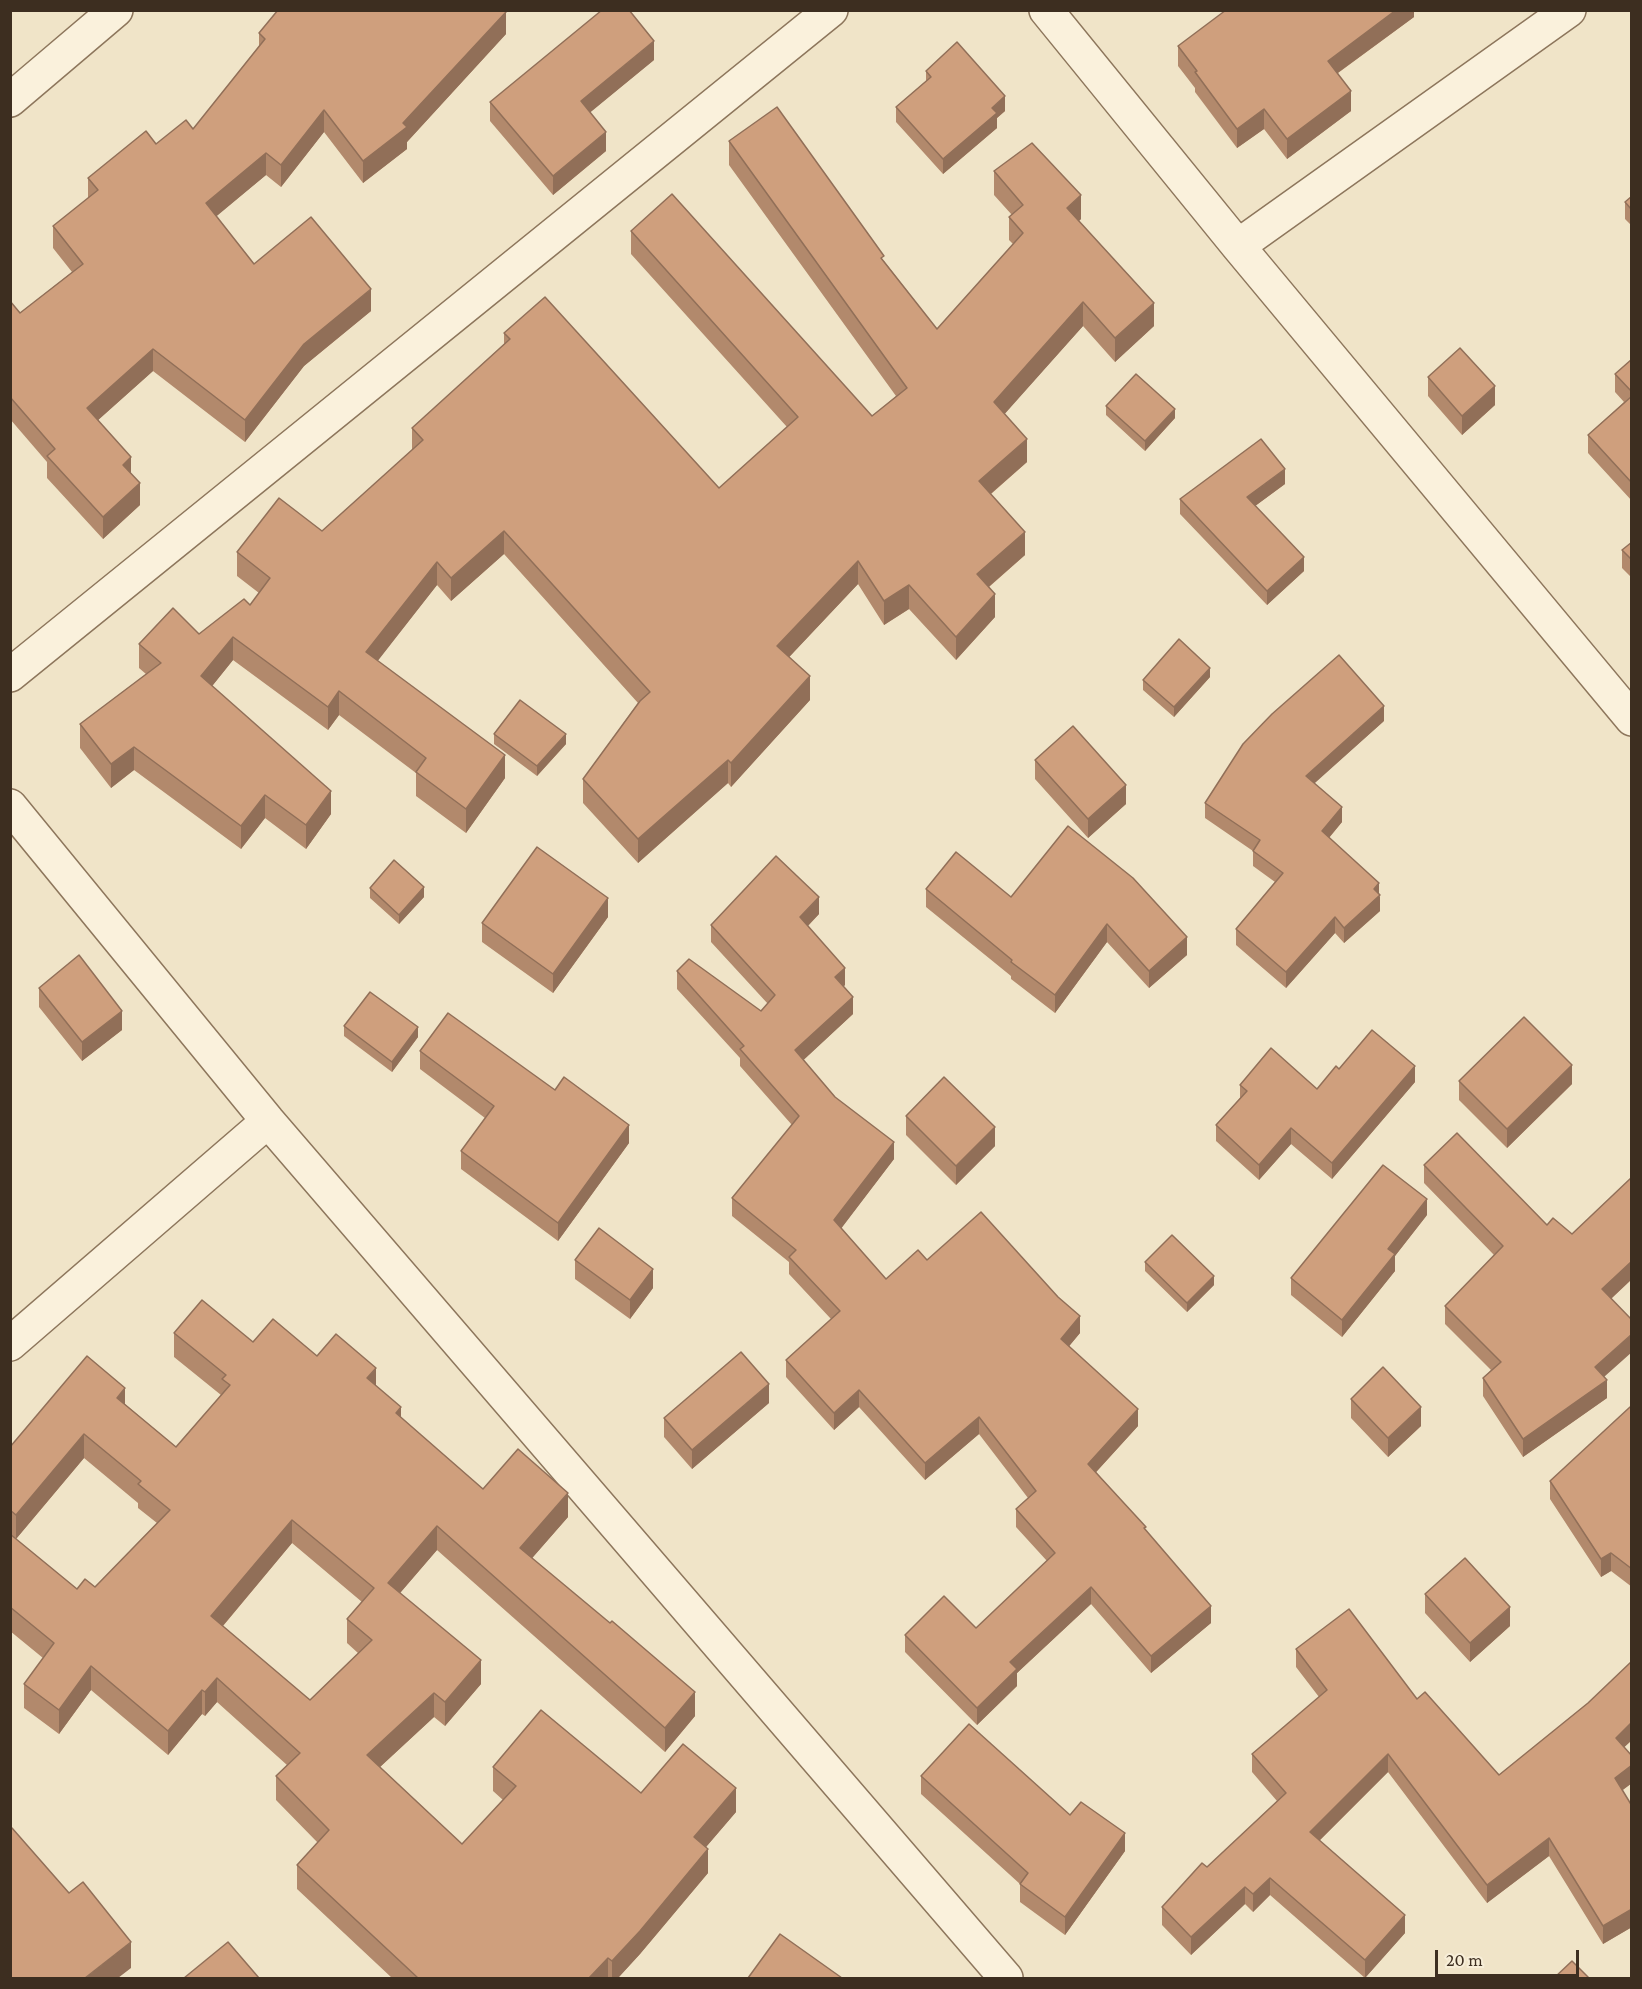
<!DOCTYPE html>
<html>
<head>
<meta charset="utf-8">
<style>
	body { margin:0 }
	#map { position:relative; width:1642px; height:1989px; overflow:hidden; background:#f0e4c8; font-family:"Crimson Pro",serif }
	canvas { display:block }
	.frame { position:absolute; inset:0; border:12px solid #3d2e20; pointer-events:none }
	.scale { position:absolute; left:1435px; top:1950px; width:144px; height:27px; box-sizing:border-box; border:3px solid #3d2e20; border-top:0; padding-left:8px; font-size:18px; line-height:21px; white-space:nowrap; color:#3d2e20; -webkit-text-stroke:4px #f7eed8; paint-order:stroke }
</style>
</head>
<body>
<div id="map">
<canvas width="1642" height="1989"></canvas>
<div class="frame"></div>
<div class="scale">20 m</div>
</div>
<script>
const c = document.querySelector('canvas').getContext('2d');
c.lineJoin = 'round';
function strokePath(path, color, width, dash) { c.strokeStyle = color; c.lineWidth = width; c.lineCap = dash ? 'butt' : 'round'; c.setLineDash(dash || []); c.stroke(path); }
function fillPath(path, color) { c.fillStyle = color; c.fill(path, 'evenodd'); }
const street = new Path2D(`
	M1046,10L1238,246L1632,719
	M10,100L116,10
	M1238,246L1569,10
	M10,675L831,10
	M10,806L268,1121L1006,1978
	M10,1344L268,1121`);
strokePath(street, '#8d765c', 36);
strokePath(street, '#faf1dc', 33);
fillPath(new Path2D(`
	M1414,10V17L1338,73L1351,111L1287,159L1264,129L1237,148L1195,92V88L1178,66V46Z
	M506,12V34L407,142V149L363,183L324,132L281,187L266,175L216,216L254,264L371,311L304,366L245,442L153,371L98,420L131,474L140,505L103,539L47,478V462L10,419V301L20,313L72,272L53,248V226L88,198V178L156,144L193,129L259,46V33Z
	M654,60L590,112L606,151L553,195L490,121V102Z
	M926,71L1005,111L997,118V128L943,174L896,122V107L926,81Z
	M729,141L884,261L937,329L1013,244L1009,240V217L1012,215L994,195V171L1081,219L1079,221L1154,326L1115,362L1083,326L1004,414L1027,462L991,494L1025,555L989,587L995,617L956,660L909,609L884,625L858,584L789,657L810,700L731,787L728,783L638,863L583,803V779L638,703L504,554L451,601L437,585L377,661L505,778L466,833L416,796V773L339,715L328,730L233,660L212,686L331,814L306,849L265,818L241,849L134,770L111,788L80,748V724L146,674L139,668V644L199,634L250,605L259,593L237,576V552L322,531L412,450V428L504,344V333L719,488L787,427L631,254V231L872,416L896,396L729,165Z
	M1632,196V226L1625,219V202Z
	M1632,359V501L1588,453V435L1624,402L1615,392V374Z
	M1428,377L1495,405L1462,435L1428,396Z
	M1106,406L1175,418L1145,451L1106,415Z
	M1285,484L1255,506L1304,571L1267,605L1180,514V499Z
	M1632,542V578L1622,568V550Z
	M1210,677L1174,717L1143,690V680Z
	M1384,721L1314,783L1342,822L1329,838L1379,894L1380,911L1344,943L1335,933L1286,988L1236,945V929L1275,882L1253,866V851L1205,818V803Z
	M494,734L566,744L537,776L494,744Z
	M1035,760L1126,804L1088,838L1035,779Z
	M1068,826L1187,955L1149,988L1107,942L1055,1013L1011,979V976L926,907V889L1011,897Z
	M370,888L424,897L399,924L370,898Z
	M819,914L808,926L845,985L843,987L853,1014L803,1060L835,1097L894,1159L841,1228L886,1279L927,1260L1080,1333L1069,1346L1138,1426L1096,1472L1146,1530L1211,1623L1151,1673L1091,1604L1017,1673V1686L977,1725L905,1652V1635L976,1628L1047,1561L1016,1527V1509L1028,1498L979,1434L925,1480L859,1407L834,1430L786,1377V1360L831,1319L789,1274V1262L732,1216V1198L792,1125L740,1066V1058L677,989V971L761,1011L768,1004L711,942V925Z
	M608,917L553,993L482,942V923Z
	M1632,949V971L1630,969V950Z
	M39,988L122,1030L82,1061L39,1007Z
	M344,1026L418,1037L392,1072L344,1036Z
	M420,1051L555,1090L629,1143L558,1241L461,1169V1151L485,1118L420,1069Z
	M1339,1069L1415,1082L1332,1179L1291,1144L1259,1180L1216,1141V1125L1240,1098V1085L1317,1089Z
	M1459,1081L1572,1084L1507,1148L1459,1100Z
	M906,1116L995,1146L956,1185L906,1135Z
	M1424,1165L1547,1225L1572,1234L1632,1177V1279L1611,1299L1604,1377L1607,1398L1523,1457L1483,1396V1378L1491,1370L1445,1324V1306L1494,1255L1424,1183Z
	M1427,1215L1395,1256V1271L1342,1337L1291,1295V1278Z
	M575,1260L653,1288L630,1319L575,1279Z
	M1145,1262L1214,1285L1187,1312L1145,1271Z
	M174,1333L253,1342L317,1356L376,1386L401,1418L483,1489L568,1517L532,1558L695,1716L665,1752L437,1550L400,1593L481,1684L445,1726L434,1717L380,1767L462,1844L503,1800L493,1791V1767L641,1793L736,1812L706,1847L708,1873L640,1954L618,1978H392L297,1889V1865L318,1843L276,1800V1776L287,1765L217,1702L205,1716L202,1714L168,1755L91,1690L59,1734L24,1708V1684L43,1658L10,1631V1447L125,1404L176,1447L221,1395L174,1357ZM84,1458L138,1503V1508L157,1523L95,1587L77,1589L16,1539ZM292,1543L362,1602L347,1619V1643L358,1653L310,1700L223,1626Z
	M1351,1399L1421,1426L1388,1457L1351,1418Z
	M769,1403L692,1469L664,1437V1418Z
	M1632,1409V1587L1611,1571L1601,1577L1550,1499V1481Z
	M1425,1594L1510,1626L1470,1662L1425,1613Z
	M1296,1649L1417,1699L1499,1775L1588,1703L1632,1661V1740L1624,1747L1632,1756V1783L1622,1790L1632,1806V1927L1603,1944L1549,1856L1487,1903L1388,1772L1319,1841L1405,1933L1365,1978L1270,1895L1253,1912L1245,1904L1191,1955L1162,1925V1907L1207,1867L1277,1801L1252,1772V1754L1319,1697L1296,1667Z
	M921,1776L1070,1815L1125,1851L1065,1935L1020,1902V1884L921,1794Z`), '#b2896c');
fillPath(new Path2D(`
	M498,10H508L506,12V34L407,142V149L363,183V161L403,123Z
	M1396,10H1414V17L1328,80V61Z
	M654,41V60L581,120V101Z
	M1351,91V111L1287,159V139Z
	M1005,96V111L997,118V128L943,174V159L992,108Z
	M1264,109V129L1237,148V129Z
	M324,110V132L281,187V165Z
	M606,132V151L553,195V176Z
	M266,153V175L206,225V203Z
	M1081,195V219L1067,231V208Z
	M371,289V311L304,366L245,442V420L304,344Z
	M1083,302V326L994,426V402Z
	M1154,303V326L1115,362V338Z
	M153,349V371L87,430V408Z
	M1495,386V405L1462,435V416Z
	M1175,409V418L1145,451V441Z
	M1027,439V462L979,504V481Z
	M131,457V479L123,465Z
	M1285,469V484L1247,512V497Z
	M140,483V505L103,539V517Z
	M504,531V554L451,601V578Z
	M1025,532V555L977,597V574Z
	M1304,557V571L1267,605V591Z
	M858,561V584L777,670V646Z
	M437,562V585L366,676V652Z
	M909,585V609L884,625V601Z
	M995,594V617L956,660V637Z
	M233,637V660L201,700V676Z
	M1210,668V677L1174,717V707Z
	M810,676V700L731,787V763Z
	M339,691V715L328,730V707Z
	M1384,706V721L1306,791V776Z
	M566,734V744L537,776V766Z
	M134,747V770L111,788V764Z
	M505,755V778L466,833V809Z
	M728,760V783L638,863V839Z
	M1126,785V804L1088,838V819Z
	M331,791V814L306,849V825Z
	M265,795V818L241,849V826Z
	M1342,807V822L1322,846V831Z
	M1379,883V897L1380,895V911L1344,943V928Z
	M424,887V897L399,924V915Z
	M819,897V914L800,934V917Z
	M608,898V917L553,993V974Z
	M1335,917V933L1286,988V972Z
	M1107,924V942L1055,1013V995Z
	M1187,937V955L1149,988V971Z
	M845,968V985L835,994V977Z
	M853,997V1014L795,1068V1050Z
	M122,1011V1030L82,1061V1042Z
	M418,1027V1037L392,1072V1062Z
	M1572,1065V1084L1507,1148V1129Z
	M1415,1066V1082L1332,1179V1163Z
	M629,1125V1143L558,1241V1223Z
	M995,1127V1146L956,1185V1166Z
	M1291,1128V1144L1259,1180V1165Z
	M894,1142V1159L834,1238V1220Z
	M1427,1199V1215L1395,1256V1271L1342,1337V1320L1388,1249Z
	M1632,1261V1279L1602,1307V1289Z
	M653,1269V1288L630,1319V1300Z
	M1214,1276V1285L1187,1312V1303Z
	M1080,1316V1333L1061,1356V1339Z
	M1632,1334V1352L1595,1385V1367Z
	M376,1368V1392L367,1378Z
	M1607,1380V1398L1523,1457V1439Z
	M769,1384V1403L692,1469V1450Z
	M125,1388V1412L117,1398Z
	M859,1390V1407L834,1430V1413Z
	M401,1407V1431L396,1413Z
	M1421,1407V1426L1388,1457V1438Z
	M1138,1409V1426L1088,1481V1464Z
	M979,1417V1434L925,1480V1463Z
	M84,1434V1458L16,1539V1515Z
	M568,1493V1517L520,1572V1548Z
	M292,1520V1543L211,1640V1616Z
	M437,1526V1550L388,1607V1583Z
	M1611,1553V1571L1601,1577V1559Z
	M1091,1587V1604L1017,1673V1686L977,1725V1708L1010,1662Z
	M1211,1606V1623L1151,1673V1656Z
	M1510,1607V1626L1470,1662V1643Z
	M481,1660V1684L445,1726V1702Z
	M91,1666V1690L59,1734V1710Z
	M217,1678V1702L205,1716V1692Z
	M202,1690V1714L168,1755V1731Z
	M695,1692V1716L665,1752V1728Z
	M434,1693V1717L367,1779V1755Z
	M1632,1722V1740L1616,1755V1738Z
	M1388,1754V1772L1310,1850V1832Z
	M1632,1765V1783L1615,1796V1778Z
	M736,1788V1812L694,1861V1837Z
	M1125,1833V1851L1065,1935V1917Z
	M1549,1838V1856L1487,1903V1885Z
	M708,1849V1873L640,1954L618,1978H612V1961Z
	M1270,1878V1895L1253,1912V1894Z
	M1245,1887V1904L1191,1955V1937Z
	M1632,1909V1927L1603,1944V1926Z
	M1405,1915V1933L1365,1978V1960Z
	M131,1942V1968L118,1978H85Z
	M608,1958V1978H589Z`), '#916f58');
const building = new Path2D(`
	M278,10H505L506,12L403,123L407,127L363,161L324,110L281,165L266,153L206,203L254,264L311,217L371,289L304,344L245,420L153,349L87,408L131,457L123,465L140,483L103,517L47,456L55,449L10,397V301L20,313L83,264L53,226L98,190L88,178L146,131L156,144L186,120L193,129L265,39L259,33Z
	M602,10H629L654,41L581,101L606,132L553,176L490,102Z
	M1226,10H1396L1328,61L1351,91L1287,139L1264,109L1237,129L1195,72L1197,71L1178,46Z
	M957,42L1005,96L992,108L997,113L943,159L896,107L931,77L926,71Z
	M777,107L884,256L881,258L937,329L1023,233L1009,217L1023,205L994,171L1032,143L1081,195L1067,208L1154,303L1115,338L1083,302L994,402L1027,439L979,481L1025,532L977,574L995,594L956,637L909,585L884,601L858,561L777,646L810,676L731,763L728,760L638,839L583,779L640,701L650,692L504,531L451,578L437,562L366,652L505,755L466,809L416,772L426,758L339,691L328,707L233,637L201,676L331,791L306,825L265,795L241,826L134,747L111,764L80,724L161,663L139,644L173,608L199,634L244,599L250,605L270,578L237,552L279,498L322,531L423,440L412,428L510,339L504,333L545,297L719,488L798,417L631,231L672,194L872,416L907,388L729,141Z
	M1632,196V210L1625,202Z
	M1460,348L1495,386L1462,416L1428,377Z
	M1632,359V392L1615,374Z
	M1136,374L1175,409L1145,441L1106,406Z
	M1632,396V483L1588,435Z
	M1261,439L1285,469L1247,497L1304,557L1267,591L1180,499Z
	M1632,542V560L1622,550Z
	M1179,639L1210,668L1174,707L1143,680Z
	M1339,655L1384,706L1306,776L1342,807L1322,831L1379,883L1374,889L1380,895L1344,928L1335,917L1286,972L1236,929L1283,873L1253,851L1260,840L1205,803L1243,744L1272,714Z
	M520,700L566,734L537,766L494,734Z
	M1073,726L1126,785L1088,819L1035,760Z
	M1068,826L1133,878L1187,937L1149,971L1107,924L1055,995L1011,962L1012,960L926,889L956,852L1011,897Z
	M537,847L608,898L553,974L482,923Z
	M776,856L819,897L800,917L845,968L835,977L853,997L795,1050L835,1097L894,1142L834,1220L886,1279L918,1250L927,1260L981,1212L1058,1297L1080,1316L1061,1339L1138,1409L1088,1464L1146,1527L1144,1528L1211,1606L1151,1656L1091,1587L1010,1662L1017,1669L977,1708L905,1635L944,1596L976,1628L1055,1553L1016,1509L1036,1491L979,1417L925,1463L859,1390L834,1413L786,1360L840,1311L789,1257L796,1250L732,1198L799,1116L740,1049L744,1046L677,971L689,959L761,1011L775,995L711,925Z
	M394,860L424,887L399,915L370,888Z
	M79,955L122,1011L82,1042L39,988Z
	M370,992L418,1027L392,1062L344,1026Z
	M448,1013L555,1090L564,1077L629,1125L558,1223L461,1151L494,1106L420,1051Z
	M1524,1017L1572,1065L1507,1129L1459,1081Z
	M1372,1030L1415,1066L1332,1163L1291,1128L1259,1165L1216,1125L1247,1091L1240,1085L1271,1048L1317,1089L1336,1066L1339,1069Z
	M944,1077L995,1127L956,1166L906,1116Z
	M1457,1133L1547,1225L1553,1218L1572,1234L1632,1177V1261L1602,1289L1632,1320V1334L1595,1367L1607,1380L1523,1439L1483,1378L1501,1362L1445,1306L1503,1246L1424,1165Z
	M1383,1165L1427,1199L1388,1249L1395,1254L1342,1320L1291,1278Z
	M599,1228L653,1269L630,1300L575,1260Z
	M1172,1235L1214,1276L1187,1303L1145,1262Z
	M202,1300L253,1342L273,1319L317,1356L336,1334L376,1368L367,1378L401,1407L396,1413L483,1489L518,1449L568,1493L520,1548L610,1623L612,1621L695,1692L665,1728L437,1526L388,1583L481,1660L445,1702L434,1693L367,1755L462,1844L516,1786L493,1767L541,1710L641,1793L683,1744L736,1788L694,1837L708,1849L640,1931L612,1961L608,1958L589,1978H418L297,1865L329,1830L276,1776L300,1753L217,1678L205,1692L202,1690L168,1731L91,1666L59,1710L24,1684L54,1643L10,1607V1534L77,1589L85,1579L95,1587L170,1510L138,1484L141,1481L84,1434L16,1515L10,1510V1447L87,1356L125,1388L117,1398L176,1447L230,1385L222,1379L226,1375L174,1333ZM292,1520L374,1588L347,1619L372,1640L310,1700L211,1616Z
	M741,1352L769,1384L692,1450L664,1418Z
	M1383,1367L1421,1407L1388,1438L1351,1399Z
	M1630,1407L1632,1409V1569L1611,1553L1601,1559L1550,1481Z
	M1465,1558L1510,1607L1470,1643L1425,1594Z
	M1349,1609L1417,1699L1425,1692L1499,1775L1588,1703L1632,1661V1722L1616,1738L1632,1756V1765L1615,1778L1632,1806V1909L1603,1926L1549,1838L1487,1885L1388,1754L1310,1832L1405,1915L1365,1960L1270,1878L1253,1894L1245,1887L1191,1937L1162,1907L1202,1863L1207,1867L1286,1793L1252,1754L1327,1690L1296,1649Z
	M969,1724L1070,1815L1081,1802L1125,1833L1065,1917L1020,1884L1028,1873L921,1776Z
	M12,1828L69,1893L83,1882L131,1942L85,1978H10V1829Z
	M780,1934L842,1978H748Z
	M228,1942L259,1978H184Z
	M1572,1961L1589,1978H1554Z`);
fillPath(building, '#cf9f7d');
strokePath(building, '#916f58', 1.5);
</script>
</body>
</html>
